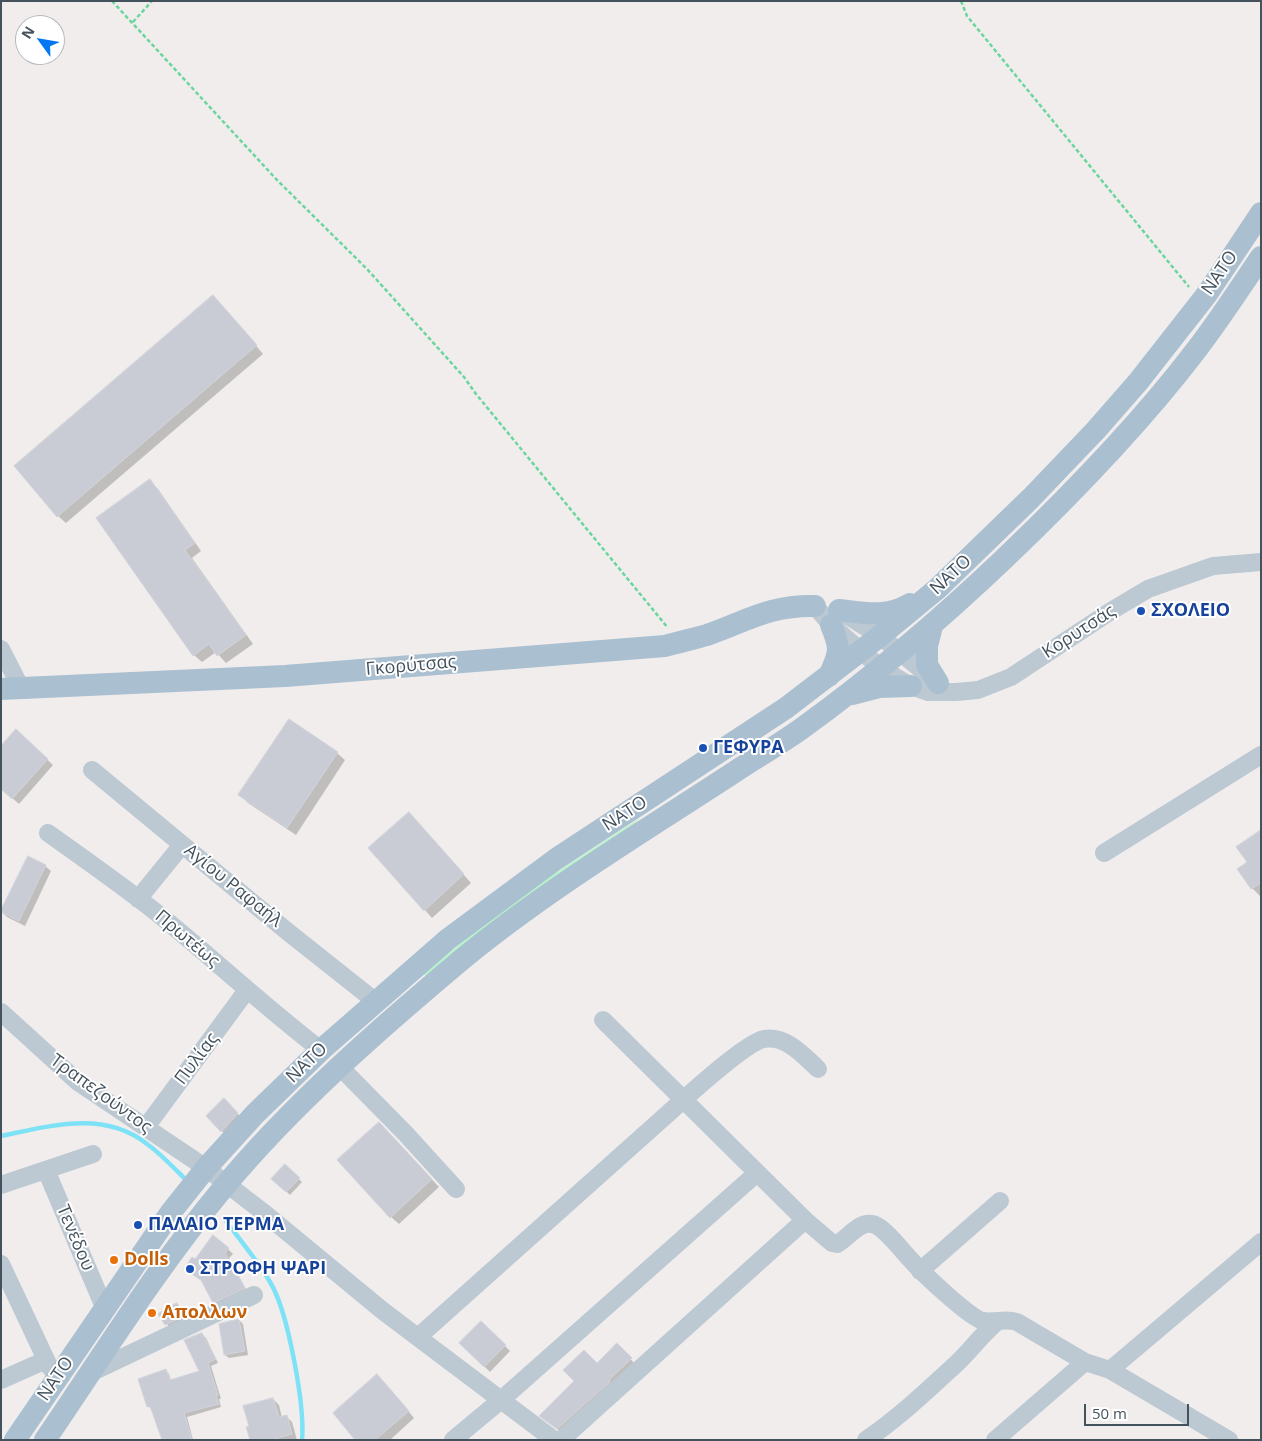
<!DOCTYPE html>
<html>
<head>
<meta charset="utf-8">
<style>
	body { margin:0 }
	#map { position:relative; width:1262px; height:1441px; overflow:hidden; background:#f1eded; font-family:"Open Sans",sans-serif }
	canvas { display:block }
	.frame { position:absolute; inset:0; border:2px solid #44525d; pointer-events:none }
	.north { position:absolute; left:15px; top:15px; width:50px; height:50px; box-sizing:border-box; background:#fff; border:1px solid #b4babe; border-radius:50%; rotate:302deg; font-size:14px; font-weight:700; line-height:20px; text-align:center; color:#44525d }
	.north::after { content:''; display:block; margin:auto; width:18px; height:22px; background:#0477f4; clip-path:polygon(50% 0,100% 100%,50% 72%,0 100%) }
	.scale { position:absolute; left:1084px; top:1404px; width:105px; height:22px; box-sizing:border-box; border:2px solid #44525d; border-top:0; padding-left:6px; font-size:15px; line-height:18px; white-space:nowrap; color:#44525d; -webkit-text-stroke:4px #fff; paint-order:stroke }
</style>
</head>
<body>
<div id="map">
<canvas width="1262" height="1441"></canvas>
<div class="frame"></div>
<div class="north">N</div>
<div class="scale">50 m</div>
</div>
<script>
const c = document.querySelector('canvas').getContext('2d');
c.lineJoin = 'round';
function fillPath(path, color) { c.fillStyle = color; c.fill(path, 'evenodd'); }
function strokePath(path, color, width, dash) { c.strokeStyle = color; c.lineWidth = width; c.lineCap = dash ? 'butt' : 'round'; c.setLineDash(dash || []); c.stroke(path); }
function write(font, color, halo, rows, align = 'center') {
  c.font = font + ' "Open Sans",sans-serif'; c.lineWidth = 4; c.setLineDash([]); c.textBaseline = 'middle'; c.strokeStyle = halo; c.fillStyle = color; for (const [text, x, y, turn = 0] of rows) {
    c.save(); c.translate(x, y); c.rotate((+turn || 0) * Math.PI / 180); c.textAlign = isNaN(turn) ? turn : align; if (halo) c.strokeText(text, 0, 0); c.fillText(text, 0, 0); c.restore();
  }
}
fillPath(new Path2D(`
	M640,818L633,825L427,977L423,974L493,917L534,887Z`), '#b6f4cb');
fillPath(new Path2D(`
	M221,304L263,354L66,523L58,516Z
	M150,481L158,489L201,551L192,558L253,644L226,663L216,652L202,662L194,655Z
	M16,731L53,765L19,804L1,788Z
	M337,753L345,760L296,835L248,803L240,795Z
	M416,821L471,883L432,918L425,910Z
	M1261,831V896H1260L1252,888L1238,869L1248,862Z
	M45,866L51,871L25,926L7,917L2,912Z
	M224,1100L241,1117L225,1134L207,1116Z
	M387,1131L439,1187L399,1224L391,1217Z
	M285,1166L302,1182L290,1195L273,1179Z
	M228,1249L233,1254L229,1258L248,1293L219,1307L214,1302L203,1282L186,1269L195,1260Z
	M180,1308L187,1320L170,1328L160,1314Z
	M239,1320L243,1324L248,1355L229,1358L225,1355Z
	M481,1322L510,1351L490,1372L461,1343Z
	M202,1334L206,1338L218,1363L211,1366L221,1399H219L221,1407L187,1417L193,1440H163L152,1410L148,1406L166,1371L169,1374L171,1380L201,1372Z
	M617,1345L638,1367L566,1436L541,1416Z
	M384,1382L414,1418L390,1440H357Z
	M273,1399L279,1405L282,1418L286,1416L292,1422L297,1440H251V1427Z`), '#0003');
strokePath(new Path2D(`
	M1,1136C50,1126 104,1110 147,1144C161,1154 174,1168 187,1181
	M225,1220C240,1240 257,1260 270,1282C288,1311 305,1406 302,1440`), '#7ee2f6', 4.5);
const building = new Path2D(`
	M213,295L257,345L57,517L14,466Z
	M150,479L195,543L185,550L246,635L217,656L209,644L193,656L96,518Z
	M289,719L338,752L287,828L238,795Z
	M16,729L48,759L12,799L1,789V746Z
	M409,812L464,874L424,911L368,848Z
	M1261,830V883L1251,889L1237,869L1247,862L1236,847Z
	M28,856L46,865L19,921L1,912V910Z
	M224,1098L238,1113L221,1132L206,1116Z
	M379,1122L432,1179L390,1218L337,1160Z
	M285,1164L300,1178L286,1192L271,1179Z
	M213,1235L229,1248L225,1253L245,1288L213,1303L201,1280L184,1269L192,1257L195,1259Z
	M177,1303L185,1316L165,1325L158,1314Z
	M239,1319L245,1351L224,1355L219,1324Z
	M481,1321L506,1345L484,1367L459,1343Z
	M202,1333L216,1359L208,1363L218,1395L216,1396L219,1404L184,1413L192,1440H162L150,1406L147,1407L138,1379L166,1369L170,1380L199,1371L184,1340Z
	M617,1343L632,1358L609,1380L610,1382L557,1429L539,1416L574,1381L563,1370L584,1350L597,1363Z
	M377,1374L409,1411L375,1440H355L333,1413Z
	M273,1398L279,1417L287,1415L292,1434L272,1440H250L246,1427L249,1426L243,1406Z`);
fillPath(building, '#c9ccd4');
strokePath(building, '#d1d4da', 1);
strokePath(new Path2D(`
	M112,1L277,180L367,269L464,377L476,394L668,628
	M961,1L967,16L1189,287
	M133,22L152,1`), '#6ad69c', 2.5, [4, 2.5]);
strokePath(new Path2D(`
	M815,606L831,625L848,640L880,667L899,679L911,686L928,692H956L978,690L1011,677L1111,611L1148,589L1213,566L1261,562
	M840,611L880,636L934,680
	M1,649L21,688
	M92,770L288,932L375,1001
	M48,833C87,861 126,888 162,917C216,961 266,1008 321,1050
	M1104,853L1261,755
	M138,899L182,845
	M1,1012L78,1082L206,1168L263,1212L383,1311L554,1440
	M603,1020L805,1220L832,1243L837,1244C848,1238 859,1221 872,1224C884,1226 902,1251 911,1260C921,1272 970,1318 983,1321C996,1323 1004,1318 1017,1322L1085,1362L1110,1370L1229,1440
	M340,1067L405,1133L456,1189
	M146,1127L247,990
	M46,1170L101,1300L106,1305
	M1,1185L93,1154
	M1,1264L49,1366L58,1376
	M920,1271L1000,1201
	M418,1337C500,1264 581,1191 663,1118C681,1102 744,1043 764,1039C786,1035 804,1056 818,1069
	M1110,1370L1261,1242
	M90,1373L254,1295
	M1,1380L46,1360
	M453,1440L501,1400L757,1173
	M561,1440L805,1220
	M866,1440C898,1418 927,1391 955,1365C970,1351 982,1334 998,1321
	M995,1440L1085,1362`), '#bcc9d2', 18);
strokePath(new Path2D(`
	M839,610C866,613 885,618 910,604
	M932,626L927,646V665L938,683
	M829,676C840,652 841,649 831,625
	M1,689L285,676L665,646C679,642 693,639 707,635C747,621 770,605 815,606
	M852,694L879,687L911,686
	M15,1440L171,1212L206,1168L255,1114L321,1050L448,939L556,859L786,708L880,636L937,589L1031,498L1096,430L1138,382L1207,294L1261,213
	M45,1440C103,1355 158,1266 224,1187C292,1105 378,1030 460,961C546,890 643,832 736,771C757,757 780,744 801,729C873,677 941,619 1005,558C1073,493 1140,424 1197,349C1220,319 1240,288 1261,257`), '#aabfd0', 22);
for (const [x, y, r, color] of [
	[1141,611,5,"#1a4fb4"],
	[703,748,5,"#1a4fb4"],
	[138,1225,5,"#1a4fb4"],
	[114,1260,5,"#e8710a"],
	[190,1269,5,"#1a4fb4"],
	[152,1313,5,"#e8710a"]
]) { const dot = new Path2D(); dot.arc(x, y, r, 0, 2 * Math.PI); c.fillStyle = color; c.fill(dot); strokePath(dot, '#fff', 2); }
write('18px', '#44525d', '#fff', [
	["ΝΑΤΟ",1220,273,-56],
	["ΝΑΤΟ",951,575,-43],
	["Κορυτσάς",1079,632,-33],
	["Γκορύτσας",411,666,-5],
	["ΝΑΤΟ",625,814,-33],
	["Αγίου Ραφαήλ",233,886,39],
	["Πρωτέως",187,939,40],
	["Πυλίας",197,1059,-53],
	["ΝΑΤΟ",307,1063,-44],
	["Τραπεζούντος",101,1094,36],
	["Τενέδου",75,1238,67],
	["ΝΑΤΟ",56,1379,-56]
]);
write('bold 18px', '#164399', '#fff', [
	["ΣΧΟΛΕΙΟ",1151,611],
	["ΓΕΦΥΡΑ",713,748],
	["ΠΑΛΑΙΟ ΤΕΡΜΑ",148,1225],
	["ΣΤΡΟΦΗ ΨΑΡΙ",200,1269]
], 'left');
write('bold 18px', '#c56008', '#fff', [
	["Dolls",124,1260],
	["Απολλων",162,1313]
], 'left');
</script>
</body>
</html>
